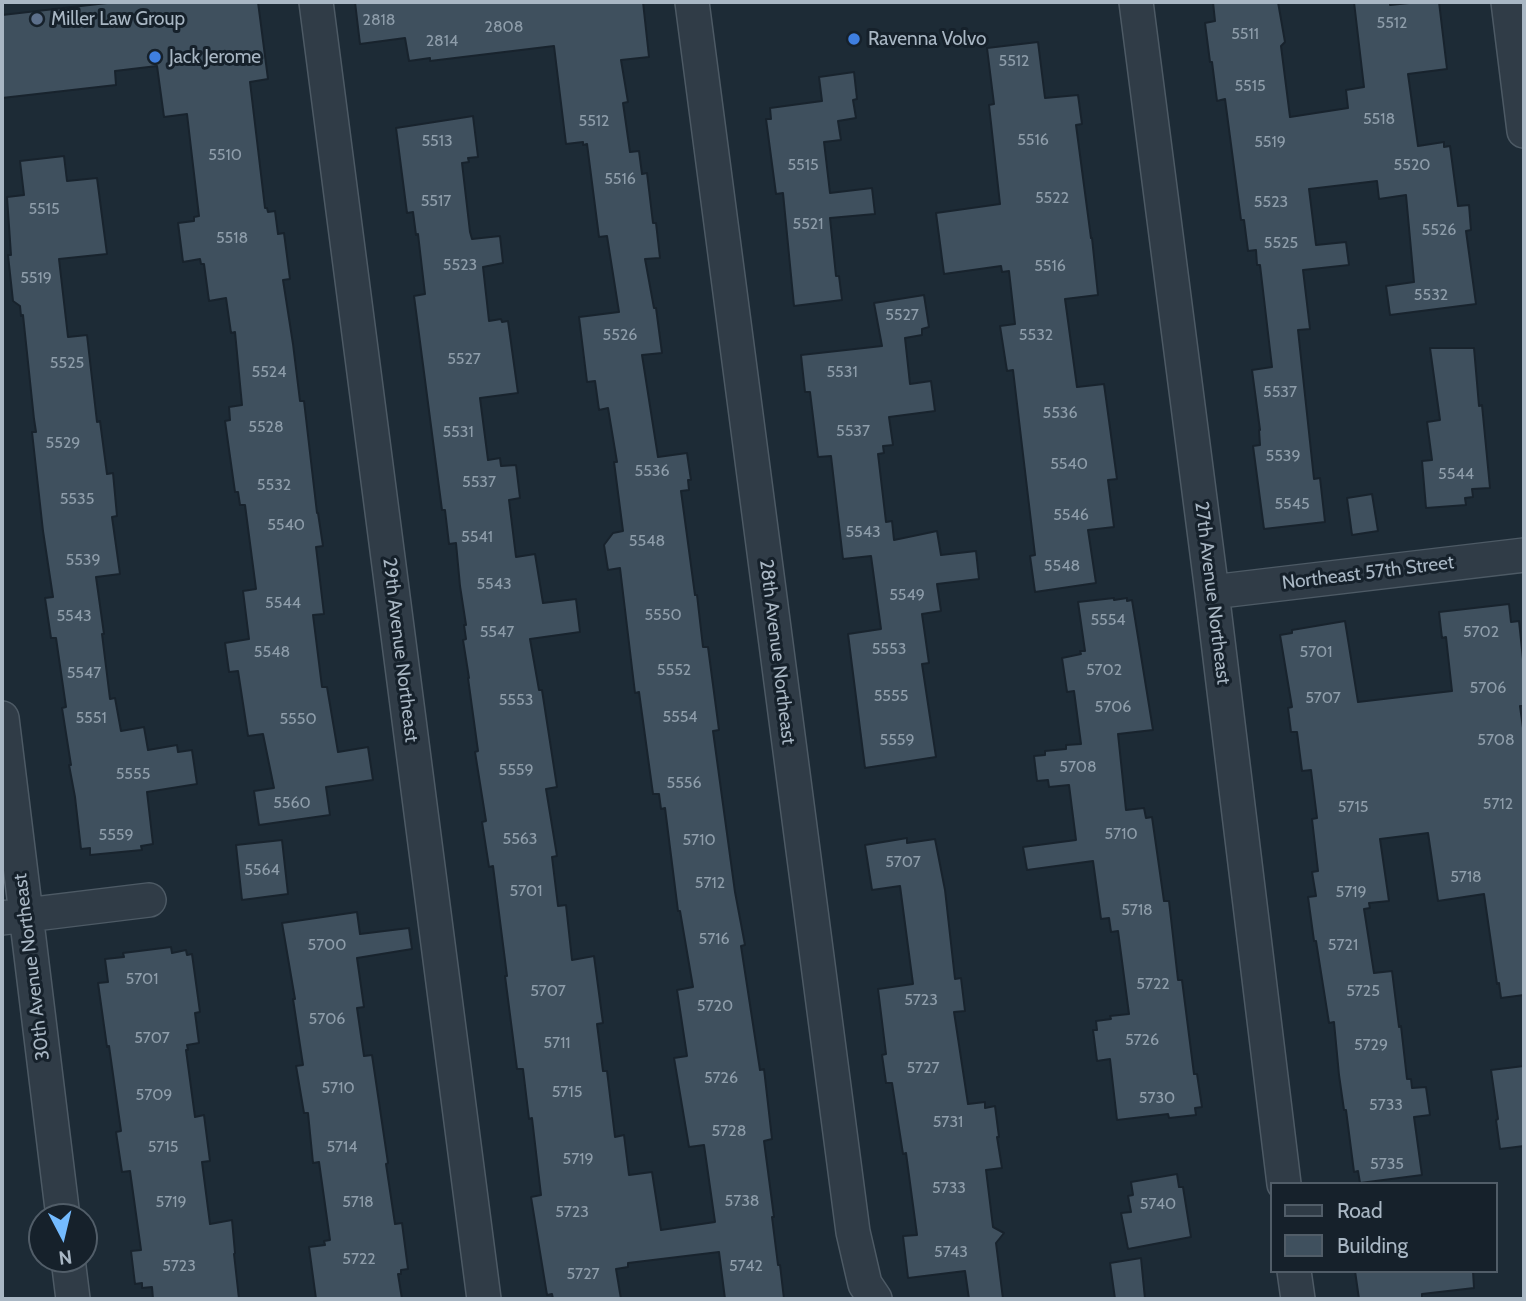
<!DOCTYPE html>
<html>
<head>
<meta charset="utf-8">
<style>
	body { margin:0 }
	#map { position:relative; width:1526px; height:1301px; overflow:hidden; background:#1d2b36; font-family:Cabin,sans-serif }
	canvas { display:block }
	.frame { position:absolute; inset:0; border:4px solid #a9b7c4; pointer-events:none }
	.legend { position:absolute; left:1270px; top:1182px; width:228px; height:91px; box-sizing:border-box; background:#16212b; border:2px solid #515d68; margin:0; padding:9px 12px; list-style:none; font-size:21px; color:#a9b7c4 }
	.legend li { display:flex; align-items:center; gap:14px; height:35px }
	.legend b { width:35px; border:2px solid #515d68 }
	.north { position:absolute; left:28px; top:1203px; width:70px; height:70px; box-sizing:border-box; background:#16212b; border:2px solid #515d68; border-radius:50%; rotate:173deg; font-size:19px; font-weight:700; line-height:28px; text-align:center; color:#a9b7c4 }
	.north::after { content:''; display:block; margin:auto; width:24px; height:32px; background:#74bbff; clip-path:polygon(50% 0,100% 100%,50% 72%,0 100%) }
</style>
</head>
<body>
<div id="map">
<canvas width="1526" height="1301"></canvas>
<div class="frame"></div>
<ul class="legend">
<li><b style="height:9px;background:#303c47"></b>Road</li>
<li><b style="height:19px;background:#3f505e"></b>Building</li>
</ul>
<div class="north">N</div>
</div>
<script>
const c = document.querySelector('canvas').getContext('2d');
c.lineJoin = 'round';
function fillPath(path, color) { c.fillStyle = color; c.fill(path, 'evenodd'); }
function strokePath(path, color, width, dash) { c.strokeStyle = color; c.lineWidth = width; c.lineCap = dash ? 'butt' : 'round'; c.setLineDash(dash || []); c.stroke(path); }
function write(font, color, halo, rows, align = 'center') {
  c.font = font + ' Cabin,sans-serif'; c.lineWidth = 6; c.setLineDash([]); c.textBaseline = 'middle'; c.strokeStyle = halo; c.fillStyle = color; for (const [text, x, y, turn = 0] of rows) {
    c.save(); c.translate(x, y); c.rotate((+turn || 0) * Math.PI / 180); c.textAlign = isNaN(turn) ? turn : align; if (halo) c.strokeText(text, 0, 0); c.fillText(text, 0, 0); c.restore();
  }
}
const building = new Path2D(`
	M116,2H258L268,79L250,82L265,208H267L268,212L275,211L278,234L284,233L290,279L283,280L293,344L300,401H304L317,513H318L323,546L316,547L324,614L313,615L322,687H327L338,752L368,747L373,780L326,787L330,815L259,825L254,791L274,788L263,734L248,736L238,671L229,672L225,643L249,639L243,591L256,589L245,505H240L238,492H235L225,421L230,420L229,407L242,405L235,332L231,333L226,298L209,301L204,264H201L200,259L183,262L178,223L194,221V217L199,216L187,114L164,117L157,66L115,71L116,85L2,98V15Z
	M355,2H643L649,57L621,60L628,102L623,103L630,152L639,151L642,174L647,173L653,223H656L660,258L645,259L654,308H656L662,353L642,355L658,457L687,453L691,480H688L689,490L681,491L695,595H697L703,647H708L719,730L713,731L735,892L745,945L741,946L760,1070L764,1069L772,1139L764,1141L774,1217H772L778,1265H780L784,1299H725L719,1252L628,1263V1267L616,1269L621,1299H553L552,1294L547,1295L531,1197L541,1195L532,1118L529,1119L523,1069H517L505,976H507L493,866L489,867L482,822L486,821L475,752L478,751L468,678H469L463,640L466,639L464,625H466L460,586L456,543L449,544L445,510H442L414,296L425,294L418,234L416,235L413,212L407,213L396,128L473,116L478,157L468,158L469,162L462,163L470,232L472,239L500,236L503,263L483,267L489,321L501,319L502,322L508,321L518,393L480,398L488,460L500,458L501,466L516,465L520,498L509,500L516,557L535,554L543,603L576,599L580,632L530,639L539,690H542L557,787L546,789L557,856L552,857L558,906L566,905L572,960L594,956L603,1023L597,1024L603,1071H607L615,1137L624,1135L629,1175L652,1172L661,1230L715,1222L704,1145L689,1147L674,1058L687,1056L677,990L693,987L680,911H678L665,808L661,809L659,794H653L639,692L635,693L620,568L608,570L604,545L613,533L623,531L614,462H617L608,408L599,410L595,381L587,382L579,317L619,312L607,236L599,237L587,144L583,145V142L566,144L554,46L430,61V58L409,61L405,38L360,44Z
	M1213,2H1278L1285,42L1281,46L1290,117L1348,108L1346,90L1364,87L1354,2H1390V5L1419,2H1439L1447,69L1408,74L1418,146L1444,142V147L1450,146L1458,206L1469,205L1471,230L1466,231L1476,304L1390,315L1386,286L1414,282L1406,195L1379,199L1377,181L1309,189L1316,245L1346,242L1349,265L1303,270L1310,329L1298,330L1314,479L1320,478L1325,522L1264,529L1253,446L1260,445L1259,430H1260L1252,370L1272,367L1260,265H1257L1256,250L1248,251L1244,220H1241L1225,99L1217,101L1212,62H1210L1205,23L1215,21Z
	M1038,42L1045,98L1078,95L1082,124L1076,125L1091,238H1092L1098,295L1065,299L1077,387L1104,384L1117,479L1108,480L1114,527L1088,530L1096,583L1035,592L1030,556L1035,555L1013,370L1007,371L1000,326L1015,324L1009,271L1002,272L1001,266L944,274L936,213L1000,204L989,105L994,104L987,48Z
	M854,72L857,99L853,100L856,118L838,121L841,140L824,142L830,193L872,188L875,214L830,218L836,276H839L842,300L794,306L783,193L776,194L766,119H771L770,108L822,101L819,77Z
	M64,156L67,181L97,178L107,254L59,259L68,337L87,335L97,422L100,421L107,474L113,473L117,516L112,517L120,574L96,577L104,634H102L110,699L115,698L121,731L144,727L148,750L177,745L178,752L192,750L197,784L147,792L153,844L141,846L142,850L90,855V848L81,849L75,797L69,765H71L62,708L66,707L56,638H51L45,598L53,597L43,531L32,432H36L34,419L23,315L21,316L20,306L13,301L8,255H11L7,197L24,195L20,161Z
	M924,295L929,327L922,329V335L905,338L910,384L931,381L935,411L889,417L893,445L883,446L884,453L878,454L886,522L892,521L894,540L937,531L941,555L976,551L979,579L937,584L941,611L922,614L929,663L922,664L936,757L865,768L848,634L881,629L871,556L843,559L831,456L818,457L810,392H805L801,355L882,346L874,303Z
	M1430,348H1474L1479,406L1482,405L1490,488L1472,489L1473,497L1465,498L1466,505L1426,508L1422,461L1432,460L1427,422L1440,420Z
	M1372,494L1378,531L1352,535L1347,498Z
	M1114,598V600L1127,598V601L1132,600L1153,730L1118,734L1126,810L1144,808L1146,818L1152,817L1164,901H1169L1178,980H1182L1194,1074H1197L1202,1107L1195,1108L1196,1115L1169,1118L1168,1114L1117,1120L1110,1059L1097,1061L1093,1030H1097L1096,1021L1111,1019L1110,1016L1129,1014L1118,931L1111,932L1109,918L1101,919L1093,861L1027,870L1023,847L1076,840L1069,785L1049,787L1048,780L1037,781L1034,756L1045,755V751L1066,749V745L1081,744L1074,691L1067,692L1062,658L1081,654L1080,651H1085L1078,602Z
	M1509,604L1511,622L1519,621L1524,669V706H1520L1524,735V995L1501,998L1499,983L1497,984L1484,894L1438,901L1428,833L1380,839L1389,901L1369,903L1370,908L1364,909L1374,973L1392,971L1399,1027L1401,1026L1407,1079H1411L1412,1088L1426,1087L1430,1115L1414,1117L1422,1175L1360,1183L1358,1171L1354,1172L1346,1110H1344L1339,1075L1334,1022L1329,1023L1316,941H1314L1308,897L1316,896L1312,872L1318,871L1312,819L1317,818L1311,770L1302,771L1297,732H1291L1288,708L1292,707L1280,635L1292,633V630L1345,621L1358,702L1452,691L1446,637L1442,638L1439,612Z
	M907,838V843L935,839L945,890L955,979L961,978L965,1011L954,1012L968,1104L985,1102V1108L995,1106L999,1137H997L1002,1168L986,1170L993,1227L1004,1233L996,1243L1003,1299H969L965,1271L908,1278L903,1236L917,1235L906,1153L903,1154L892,1083H886L882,1055L886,1054L878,989L913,984L900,886L872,890L865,845Z
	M282,840L288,894L242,900L236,845Z
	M357,912L360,934L409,928L412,949L357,958L364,1007L357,1008L364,1056L372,1055L388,1163L386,1164L395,1224L402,1223L408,1269L401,1270V1274H398L402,1299H316L309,1247L325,1245L324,1241L330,1240L319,1162L313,1163L308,1113H304L296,1066L303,1065L293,999H295L282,923Z
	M171,947L172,953L186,950L187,955L192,954L200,1012L195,1013L199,1043L187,1045L188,1050H186L195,1117L204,1115L210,1161L202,1162L210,1224L232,1220L235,1253L234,1254L239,1299H153L152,1287L142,1288V1283L135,1284L131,1251L141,1250L130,1171L122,1172L116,1132L121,1131L109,1046L107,1047L98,983L108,982L105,959L124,957L123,953Z
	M1524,1066V1146L1500,1149L1496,1120L1498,1119L1491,1070Z
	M1177,1174L1179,1187H1183L1191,1237L1128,1249L1121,1213L1131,1212L1128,1196L1133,1195L1131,1182Z
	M1141,1258L1145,1299H1115L1110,1263Z
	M1355,1271H1473L1474,1288L1422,1294V1299H1359Z`);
fillPath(building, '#3f505e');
strokePath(building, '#18232d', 2);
const street = new Path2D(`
	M316,2L484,1299
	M692,2L853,1232L865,1284L875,1299
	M1136,2L1212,592L1284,1184
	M1508,2L1524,131
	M1212,592L1524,555
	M2,718L63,1217
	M2,918L149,900
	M68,1259L73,1299
	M1294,1271L1298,1299`);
strokePath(street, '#4d5a65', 36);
strokePath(street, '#303c47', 33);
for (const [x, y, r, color] of [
	[37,19,7,"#5c6f8a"],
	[854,39,7,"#3f7fe0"],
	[155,57,7,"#3f7fe0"]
]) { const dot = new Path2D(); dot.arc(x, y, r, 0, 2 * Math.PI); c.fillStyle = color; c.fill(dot); strokePath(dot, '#16212b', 2.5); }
write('16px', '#8e9daa', null, [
	["2818",379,20],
	["5512",1392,23],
	["2808",504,27],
	["5511",1245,34],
	["2814",442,41],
	["5512",1014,61],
	["5515",1250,86],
	["5518",1379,119],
	["5512",594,121],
	["5516",1033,140],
	["5513",437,141],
	["5519",1270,142],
	["5510",225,155],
	["5515",803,165],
	["5520",1412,165],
	["5516",620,179],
	["5522",1052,198],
	["5517",436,201],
	["5523",1271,202],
	["5515",44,209],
	["5521",808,224],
	["5526",1439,230],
	["5518",232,238],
	["5525",1281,243],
	["5523",460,265],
	["5516",1050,266],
	["5519",36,278],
	["5532",1431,295],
	["5527",902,315],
	["5526",620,335],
	["5532",1036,335],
	["5527",464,359],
	["5525",67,363],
	["5524",269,372],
	["5531",842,372],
	["5537",1280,392],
	["5536",1060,413],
	["5528",266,427],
	["5537",853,431],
	["5531",458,432],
	["5529",63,443],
	["5539",1283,456],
	["5540",1069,464],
	["5536",652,471],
	["5544",1456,474],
	["5537",479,482],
	["5532",274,485],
	["5535",77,499],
	["5545",1292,504],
	["5546",1071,515],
	["5540",286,525],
	["5543",863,532],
	["5541",477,537],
	["5548",647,541],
	["5539",83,560],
	["5548",1062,566],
	["5543",494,584],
	["5549",907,595],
	["5544",283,603],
	["5550",663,615],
	["5543",74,616],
	["5554",1108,620],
	["5547",497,632],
	["5702",1481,632],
	["5553",889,649],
	["5548",272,652],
	["5701",1316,652],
	["5552",674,670],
	["5702",1104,670],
	["5547",84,673],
	["5706",1488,688],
	["5555",891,696],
	["5707",1323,698],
	["5553",516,700],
	["5706",1113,707],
	["5554",680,717],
	["5551",91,718],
	["5550",298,719],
	["5559",897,740],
	["5708",1496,740],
	["5708",1078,767],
	["5559",516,770],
	["5555",133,774],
	["5556",684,783],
	["5560",292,803],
	["5712",1498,804],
	["5715",1353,807],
	["5710",1121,834],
	["5559",116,835],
	["5563",520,839],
	["5710",699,840],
	["5707",903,862],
	["5564",262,870],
	["5718",1466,877],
	["5712",710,883],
	["5701",526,891],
	["5719",1351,892],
	["5718",1137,910],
	["5716",714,939],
	["5700",327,945],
	["5721",1343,945],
	["5701",142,979],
	["5722",1153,984],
	["5707",548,991],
	["5725",1363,991],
	["5723",921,1000],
	["5720",715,1006],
	["5706",327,1019],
	["5707",152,1038],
	["5726",1142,1040],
	["5711",557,1043],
	["5729",1371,1045],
	["5727",923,1068],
	["5726",721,1078],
	["5710",338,1088],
	["5715",567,1092],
	["5709",154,1095],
	["5730",1157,1098],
	["5733",1386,1105],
	["5731",948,1122],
	["5728",729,1131],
	["5715",163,1147],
	["5714",342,1147],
	["5719",578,1159],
	["5735",1387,1164],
	["5733",949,1188],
	["5738",742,1201],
	["5719",171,1202],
	["5718",358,1202],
	["5740",1158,1204],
	["5723",572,1212],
	["5743",951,1252],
	["5722",359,1259],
	["5723",179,1266],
	["5742",746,1266],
	["5727",583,1274]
]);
write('19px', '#a9b7c4', '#16212b', [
	["Miller Law Group",51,19],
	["Ravenna Volvo",868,39],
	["Jack Jerome",169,57]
], 'left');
write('19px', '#a9b7c4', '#16212b', [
	["Northeast 57th Street",1368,573,-7],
	["27th Avenue Northeast",1212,593,83],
	["29th Avenue Northeast",400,650,83],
	["28th Avenue Northeast",777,652,83],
	["30th Avenue Northeast",32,967,-97]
]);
</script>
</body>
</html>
